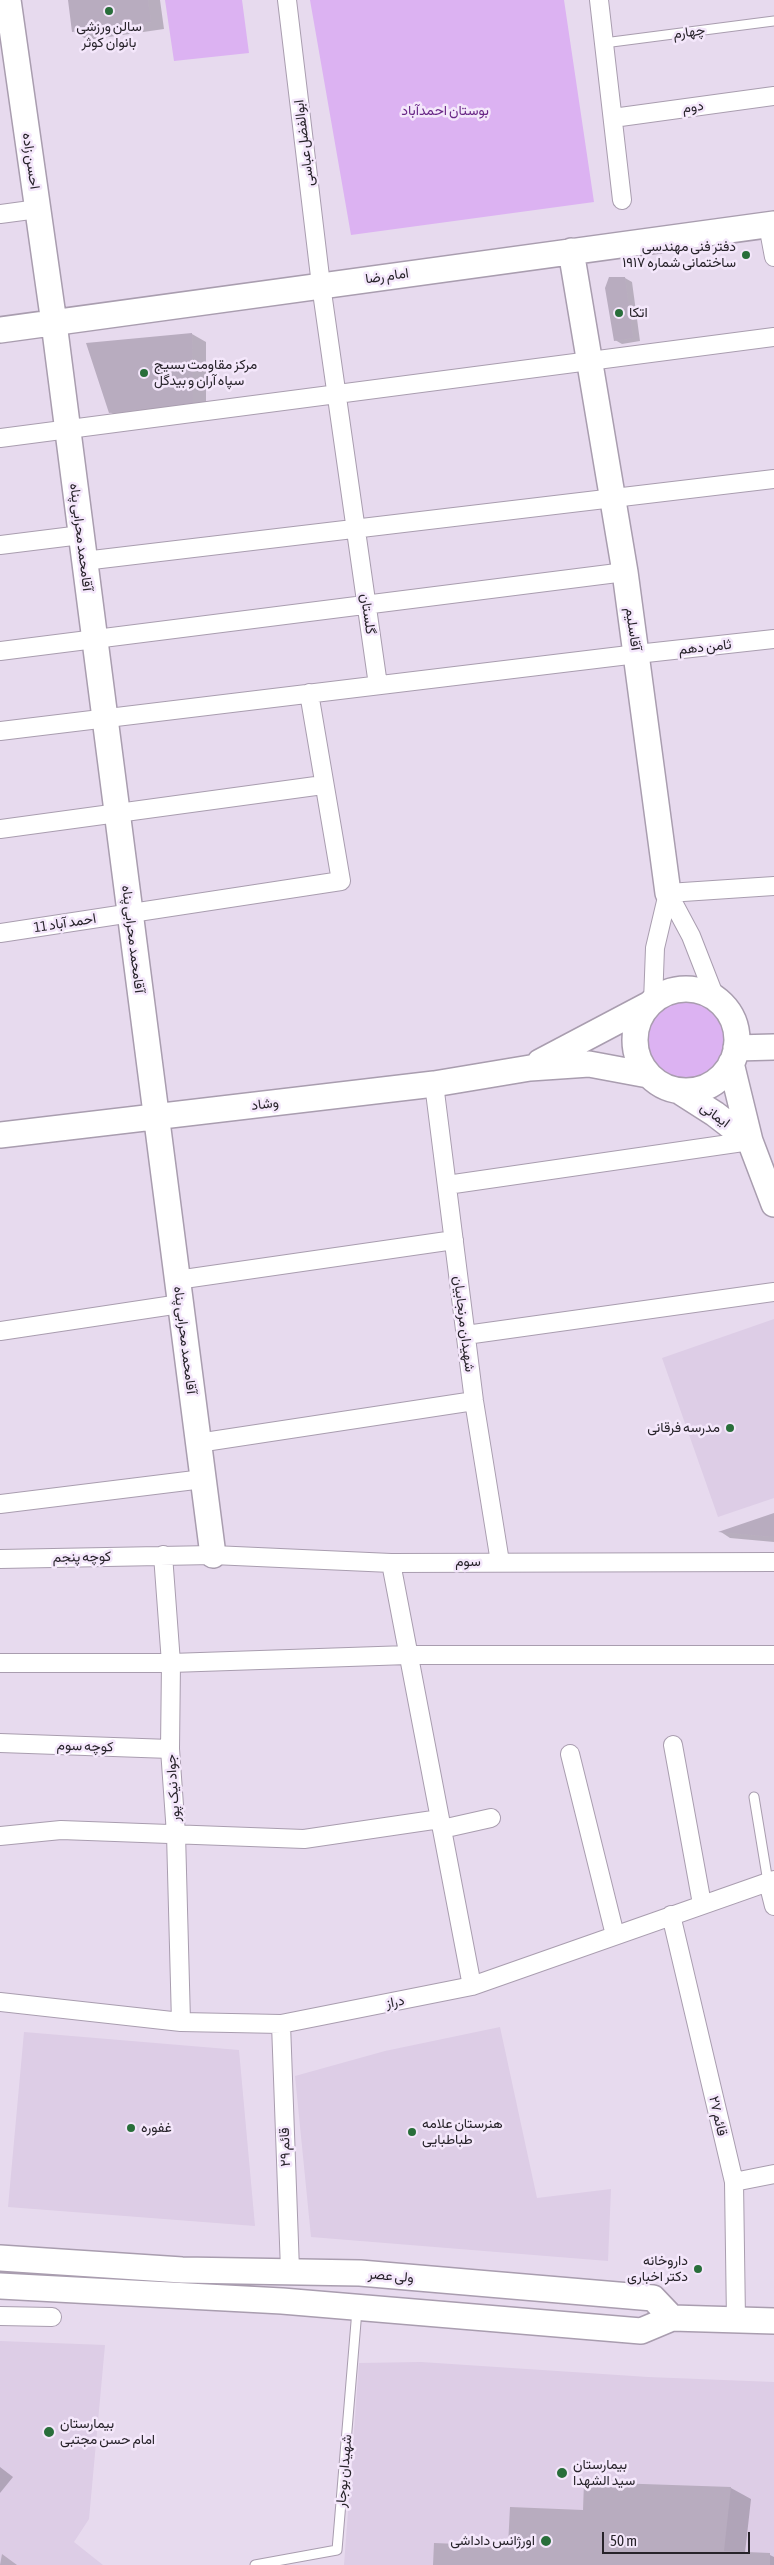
<!DOCTYPE html>
<html>
<head>
<meta charset="utf-8">
<style>
	body { margin:0 }
	#map { position:relative; width:774px; height:2565px; overflow:hidden; background:#e7daee; font-family:"Asap Condensed",sans-serif }
	canvas { display:block }
	.scale { position:absolute; left:602px; top:2532px; width:148px; height:22px; box-sizing:border-box; border:2px solid #27232a; border-top:0; padding-left:6px; font-size:15px; line-height:18px; white-space:nowrap; color:#27232a; -webkit-text-stroke:4px #f4e7fb; paint-order:stroke }
</style>
</head>
<body>
<div id="map">
<canvas width="774" height="2565"></canvas>
<div class="scale">50 m</div>
</div>
<script>
const c = document.querySelector('canvas').getContext('2d');
c.lineJoin = 'round';
function fillPath(path, color) { c.fillStyle = color; c.fill(path, 'evenodd'); }
function strokePath(path, color, width, dash) { c.strokeStyle = color; c.lineWidth = width; c.lineCap = dash ? 'butt' : 'round'; c.setLineDash(dash || []); c.stroke(path); }
function write(font, color, halo, rows, align = 'center') {
  c.font = font + ' "Asap Condensed",Vazirmatn,sans-serif'; c.lineWidth = 5; c.setLineDash([]); c.textBaseline = 'middle'; c.strokeStyle = halo; c.fillStyle = color; for (const [text, x, y, turn = 0] of rows) {
    c.save(); c.translate(x, y); c.rotate((+turn || 0) * Math.PI / 180); c.textAlign = isNaN(turn) ? turn : align; if (halo) c.strokeText(text, 0, 0); c.fillText(text, 0, 0); c.restore();
  }
}
fillPath(new Path2D(`
	M774,1319V1498L718,1517L662,1358Z
	M500,2027L537,2198L611,2189L608,2261L311,2237L295,2076L385,2051Z
	M24,2032L239,2050L255,2226L8,2207Z
	M0,2341L105,2345L89,2519L74,2542L103,2565H0Z
	M421,2362L648,2377L774,2382V2565H344L359,2363Z`), '#ddcde6');
fillPath(new Path2D(`
	M165,0H242L249,53L174,61Z
	M310,0H564L594,202L351,235Z
	M678,998C697,997 712,1001 724,1018C731,1027 732,1039 729,1050C728,1055 727,1060 725,1065C705,1104 644,1084 642,1042C642,1029 649,1014 653,1002L664,1004Z`), '#dcb2f2');
fillPath(new Path2D(`
	M69,0H160L164,29L88,40L74,32Z
	M625,278L632,282L640,341L622,344L615,340Z
	M192,334L206,342V411L124,420L110,412Z
	M774,1515V1542L730,1538L721,1532Z
	M0,2467L13,2477L0,2493Z
	M731,2488L751,2499L745,2553L770,2555L774,2557V2565H434L509,2547L584,2511Z`), '#0003');
fillPath(new Path2D(`
	M68,0H148L151,22L72,32Z
	M609,277H625L633,338L614,341L605,288Z
	M192,333L193,403L109,413L86,343Z
	M774,1513V1537L718,1532Z
	M584,2482L731,2487L724,2551L770,2553V2565H433L434,2543L508,2546L510,2507L583,2510Z
	M2,2554L17,2565H0Z`), '#b8acbf');
const lane = new Path2D(`
	M604,43L774,21
	M754,1797L768,1882
	M255,2565L337,2550L357,2310`);
const street = new Path2D(`
	M287,0L321,285L378,685
	M599,0L622,200
	M613,118L774,96
	M0,214L38,209
	M768,225L774,257
	M0,438L774,337
	M0,545L81,535
	M84,561L774,479
	M0,651L625,572
	M0,731L637,654L774,639
	M0,829L323,785
	M668,893L691,936L716,1000
	M668,893L774,886
	M0,933L341,881L309,693
	M653,1002L655,948L668,893
	M434,1084L474,1401L500,1562
	M447,1185L750,1141
	M177,1280L454,1240
	M0,1331L180,1304
	M466,1335L774,1292
	M198,1443L474,1401
	M0,1504L203,1479
	M163,1555L171,1663L170,1749L176,1834L181,2022
	M0,1559L213,1555L391,1563L774,1562
	M391,1563L472,1986
	M0,1663H171L408,1655H774
	M0,1743L170,1749
	M673,1745L702,1904
	M570,1754L615,1935
	M442,1829L491,1818
	M0,1836L61,1830L304,1839L440,1819
	M768,1882L774,1906
	M671,1915L734,2182L736,2320
	M0,2002L181,2022L281,2024L472,1986L774,1880
	M281,2024L290,2270
	M734,2182L774,2174
	M0,2316L52,2317`);
const secondary = new Path2D(`
	M8,0L54,323L213,1555
	M571,251L625,572L668,893
	M0,330L774,224
	M635 1040a51 51 0 1 1 102 0a51 51 0 1 1-102 0Z
	M736,1048L774,1047
	M540,1062L648,1005
	M679,1091L715,1114L750,1141L731,1063
	M0,1135L434,1084L530,1068L589,1064L648,1075
	M750,1141L774,1204
	M0,2258L182,2270L360,2273L653,2298L672,2318L774,2321
	M0,2286L282,2301L641,2331L672,2318`);
strokePath(lane, '#a99daf', 11);
strokePath(street, '#a99daf', 20);
strokePath(secondary, '#a99daf', 28);
strokePath(lane, '#fff', 9);
strokePath(street, '#fff', 18);
strokePath(secondary, '#fff', 25);
for (const [x, y, r, color] of [
	[109,11,5,"#286e3a"],
	[746,255,5,"#286e3a"],
	[619,313,5,"#286e3a"],
	[144,373,5,"#286e3a"],
	[730,1428,5,"#286e3a"],
	[131,2128,5,"#286e3a"],
	[412,2132,5,"#286e3a"],
	[698,2269,5,"#286e3a"],
	[49,2432,6,"#286e3a"],
	[562,2473,6,"#286e3a"],
	[546,2541,6,"#286e3a"]
]) { const dot = new Path2D(); dot.arc(x, y, r, 0, 2 * Math.PI); c.fillStyle = color; c.fill(dot); strokePath(dot, '#f4e7fb', 2); }
write('14px', '#27232a', '#f4e7fb', [
	["سالن ورزشی",109,27,"center"],
	["بانوان کوثر",109,43,"center"],
	["دفتر فنی مهندسی",736,247,"right"],
	["ساختمانی شماره ۱۹۱۷",736,263,"right"],
	["اتکا",629,313],
	["مرکز مقاومت بسیج",154,365],
	["سپاه آران و بیدگل",154,381],
	["مدرسه فرقانی",720,1428,"right"],
	["هنرستان علامه",422,2124],
	["طباطبایی",422,2140],
	["غفوره",141,2128],
	["داروخانه",688,2261,"right"],
	["دکتر اخباری",688,2277,"right"],
	["بیمارستان",60,2424],
	["امام حسن مجتبی",60,2440],
	["بیمارستان",573,2465],
	["سید الشهدا",573,2481],
	["اورژانس داداشی",535,2541,"right"]
], 'left');
write('14px', '#27232a', '#f4e7fb', [
	["چهارم",689,32,-8],
	["دوم",693,107,-8],
	["ابوالفضل عباسی",304,143,-97],
	["احسن زاده",31,161,82],
	["امام رضا",387,276,-8],
	["آقامحمد محرابی پناه",81,537,83],
	["گلستان",368,614,82],
	["آقاسلیم",633,629,82],
	["ثامن دهم",705,647,-6],
	["احمد آباد 11",65,923,-9],
	["آقامحمد محرابی پناه",133,939,83],
	["وشاد",265,1104,-7],
	["ایمانی",715,1115,36],
	["شهیدان مرنجابیان",464,1324,83],
	["آقامحمد محرابی پناه",185,1340,83],
	["کوچه پنجم",82,1557,-1],
	["سوم",468,1562],
	["کوچه سوم",85,1746,2],
	["جواد نیک پور",173,1788,-94],
	["دراز",395,2002,-11],
	["قائم ۲۷",718,2116,77],
	["قائم ۲۹",285,2147,-92],
	["ولی عصر",391,2276,5],
	["شهیدان بوجار",344,2471,-85]
]);
write('14px', '#692786', '#f4e7fb', [
	["بوستان احمدآباد",445,111]
]);
</script>
</body>
</html>
